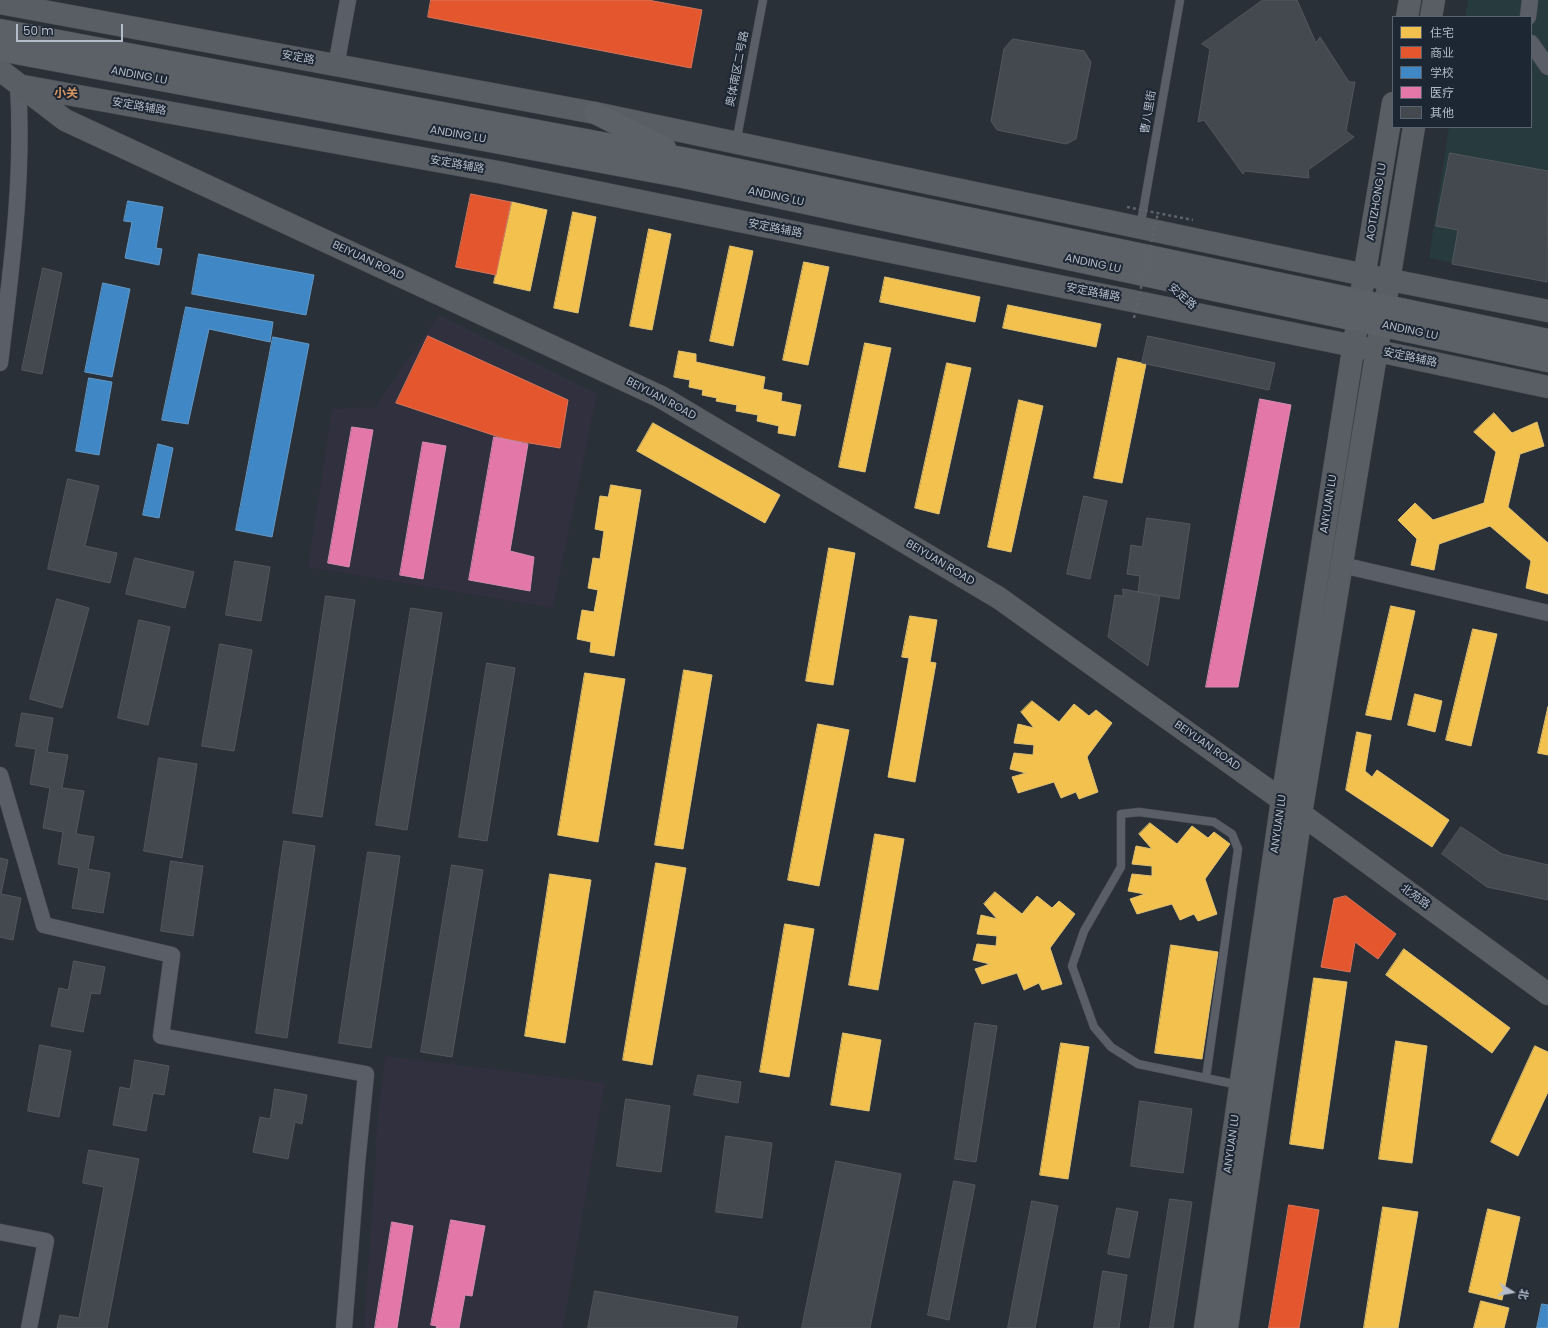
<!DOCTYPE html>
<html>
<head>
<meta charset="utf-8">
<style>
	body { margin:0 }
	#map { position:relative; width:1548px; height:1328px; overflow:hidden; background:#2a3038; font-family:Poppins,"Noto Sans SC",sans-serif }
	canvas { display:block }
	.legend { position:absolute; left:1392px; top:16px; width:140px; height:112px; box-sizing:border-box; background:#1d2633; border:1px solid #59626f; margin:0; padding:5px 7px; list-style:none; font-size:12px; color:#b4bcc9 }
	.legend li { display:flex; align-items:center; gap:8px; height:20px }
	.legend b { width:20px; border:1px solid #59626f }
	.north { position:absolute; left:1492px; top:1272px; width:40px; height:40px; -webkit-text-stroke:3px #1d2633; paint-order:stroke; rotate:101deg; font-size:11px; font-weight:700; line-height:16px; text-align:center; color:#b4bcc9 }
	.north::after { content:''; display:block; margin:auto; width:14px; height:18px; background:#b4bcc9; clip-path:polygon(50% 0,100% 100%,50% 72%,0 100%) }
	.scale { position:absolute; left:16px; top:24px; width:107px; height:18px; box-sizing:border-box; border:2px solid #b4bcc9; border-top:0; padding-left:5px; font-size:12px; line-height:14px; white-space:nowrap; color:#b4bcc9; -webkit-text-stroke:3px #1d2633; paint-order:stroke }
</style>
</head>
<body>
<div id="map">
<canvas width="1548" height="1328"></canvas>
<ul class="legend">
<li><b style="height:11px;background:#f2c14e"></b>住宅</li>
<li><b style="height:11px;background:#e4572e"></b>商业</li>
<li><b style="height:11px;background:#3f88c5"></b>学校</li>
<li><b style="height:11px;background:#e377a8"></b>医疗</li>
<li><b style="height:11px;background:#444950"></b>其他</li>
</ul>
<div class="north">北</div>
<div class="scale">50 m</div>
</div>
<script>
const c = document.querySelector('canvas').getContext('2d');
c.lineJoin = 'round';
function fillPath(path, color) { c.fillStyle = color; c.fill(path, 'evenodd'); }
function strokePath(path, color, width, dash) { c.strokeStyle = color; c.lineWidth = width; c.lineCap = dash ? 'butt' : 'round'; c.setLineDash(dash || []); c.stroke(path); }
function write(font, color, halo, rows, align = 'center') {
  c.font = font + ' Poppins,"Noto Sans SC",sans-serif'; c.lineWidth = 4; c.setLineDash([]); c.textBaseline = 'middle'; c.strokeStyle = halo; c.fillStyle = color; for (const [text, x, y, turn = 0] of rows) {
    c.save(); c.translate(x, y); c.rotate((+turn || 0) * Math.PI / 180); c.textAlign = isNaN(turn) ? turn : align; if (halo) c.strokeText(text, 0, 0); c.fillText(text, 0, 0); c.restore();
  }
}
fillPath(new Path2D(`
	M439,315L597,394L553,608L308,567L332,409L375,407Z
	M385,1056L605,1083L563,1328H364L376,1155V1136Z`), '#31303e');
fillPath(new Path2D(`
	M1468,0H1548V281L1429,258L1449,127H1531V17H1465Z`), '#273a3e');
const homes = new Path2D(`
	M512,202L547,210L530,291L494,283Z
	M573,212L596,217L578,313L554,308Z
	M649,229L671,234L652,330L630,326Z
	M730,246L753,251L733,346L710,341Z
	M804,262L829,267L808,365L783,360Z
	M885,277L980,297L975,322L880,302Z
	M1008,305L1101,324L1096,347L1003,328Z
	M865,343L891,348L865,472L839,467Z
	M679,351L696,354V362L765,377L763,389L782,393L781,401L801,405L795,436L778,433L779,426L757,421L758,415L736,411L737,405L716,401L717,398L702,395L703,390L689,387L690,380L674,377Z
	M1118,358L1146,364L1122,483L1094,478Z
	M947,363L971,368L939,514L915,508Z
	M1019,400L1043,406L1011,552L988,547Z
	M1494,413L1512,433L1537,422L1544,446L1520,454L1508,507L1548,543V594L1526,588L1531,561L1490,526L1439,544L1434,570L1411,565L1417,539L1398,520L1415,503L1433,520L1484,503L1496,452L1474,432Z
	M653,423L780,495L765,523L637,451Z
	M611,485L641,490L614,656L590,652L591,642L577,639L582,610L594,612L598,590L588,588L593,558L600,559L604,531L595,529L600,496L608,497Z
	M829,548L855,553L833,685L806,681Z
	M1391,606L1415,611L1391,720L1366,715Z
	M910,616L937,620L930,662L936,663L915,782L888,777L909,658L902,657Z
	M1473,629L1497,634L1471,746L1446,740Z
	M684,670L712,675L683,849L655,845Z
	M585,673L625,679L598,842L558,835Z
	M1415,694L1442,701L1435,732L1408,725Z
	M1032,701L1059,722L1074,704L1089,716L1096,710L1112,723L1087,757L1098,792L1079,799L1076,792L1061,798L1054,782L1018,793L1012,777L1026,773L1010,769L1014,753L1033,755L1034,745L1014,743L1018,724L1034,728L1021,712Z
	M1548,707V755L1538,753Z
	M818,724L849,730L819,886L788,880Z
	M1357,732L1371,735L1365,771L1372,777L1377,770L1449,820L1432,847L1346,790Z
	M1150,823L1177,844L1192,826L1208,838L1214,832L1230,844L1205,879L1217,914L1198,921L1194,914L1180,920L1172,904L1137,914L1130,899L1145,894L1128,891L1132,874L1152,876V866L1132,864L1136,846L1152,849L1139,834Z
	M875,834L904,839L878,990L849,985Z
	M656,863L686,868L652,1065L623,1060Z
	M550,874L591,880L565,1043L525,1036Z
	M995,892L1022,914L1037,896L1052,908L1059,901L1075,914L1050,948L1062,984L1042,990L1039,983L1024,990L1017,973L982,984L975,969L990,964L973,960L977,944L996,946L997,936L977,934L981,915L997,919L984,904Z
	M785,924L814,929L789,1077L760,1072Z
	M1171,945L1218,952L1202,1059L1155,1053Z
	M1404,949L1510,1028L1492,1053L1386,975Z
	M1314,978L1347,982L1323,1149L1290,1144Z
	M843,1033L881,1040L869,1111L831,1105Z
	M1396,1041L1427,1046L1412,1163L1379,1159Z
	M1061,1043L1089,1047L1068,1179L1040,1175Z
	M1535,1046L1548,1052V1092L1518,1156L1491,1142Z
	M1383,1207L1418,1212L1398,1328H1364Z
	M1488,1209L1520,1217L1502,1300L1469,1292Z
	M1481,1301L1509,1308L1504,1328H1474Z`);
fillPath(homes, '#f2c14e');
strokePath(homes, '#dfc073', 1);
const shops = new Path2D(`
	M431,0H648L702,10L691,68L428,17Z
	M471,194L511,202L496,275L456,267Z
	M428,336L568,400L560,448L505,439L396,403Z
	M1346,896L1396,934L1378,959L1355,942L1350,972L1321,967L1334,899Z
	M1289,1205L1319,1210L1299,1328H1269Z`);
fillPath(shops, '#e4572e');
strokePath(shops, '#d6755c', 1);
const schools = new Path2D(`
	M128,201L163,207L156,248L162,249L159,265L125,258L132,222L124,221Z
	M199,254L314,275L306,315L192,294Z
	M103,283L130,289L112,377L85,372Z
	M186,307L273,322L270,342L209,329L188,424L162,420Z
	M273,337L309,344L272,537L236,530Z
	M89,378L112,382L99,455L76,451Z
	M158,444L173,448L159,518L143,515Z
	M1542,1304L1548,1305V1328H1537Z`);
fillPath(schools, '#3f88c5');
strokePath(schools, '#6298c6', 1);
const health = new Path2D(`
	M1260,399L1291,405L1238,687H1206Z
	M352,427L373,430L349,567L328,563Z
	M494,437L528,444L510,551L534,557L530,591L469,580Z
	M423,442L446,446L423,579L400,575Z
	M451,1220L485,1226L472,1296L465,1295L459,1328H436L437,1326L431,1325Z
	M392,1222L413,1226L397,1328H375Z`);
fillPath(health, '#e377a8');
strokePath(health, '#d58cb2', 1);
const building = new Path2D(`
	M1263,0H1297L1316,43L1320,37L1349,82H1355L1346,131L1354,137L1308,170L1309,178L1245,171L1243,174L1204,120L1198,122L1210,49L1202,44Z
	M1013,39L1084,51L1091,62L1076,139L1066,144L997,130L991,121L1004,49Z
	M1450,153L1548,171L1547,282L1452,264L1458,230L1436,226Z
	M43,268L62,273L42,374L22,370Z
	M1148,336L1275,363L1269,390L1142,363Z
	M68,479L99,486L85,546L117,553L110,583L48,569Z
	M1084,496L1107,501L1090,579L1067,574Z
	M1147,518L1190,524L1179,599L1138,592L1140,576L1127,574L1131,545L1142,547Z
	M135,558L194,572L185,608L126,594Z
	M235,561L270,567L261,621L226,615Z
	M1123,589L1160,596L1148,666L1108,637L1115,595L1123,596Z
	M326,596L355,600L322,817L293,813Z
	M57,599L89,608L62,708L30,699Z
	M411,608L442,613L407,830L376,825Z
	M139,620L170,627L148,725L118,718Z
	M220,644L252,650L234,751L202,746Z
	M487,663L515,668L487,841L459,837Z
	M22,713L53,718L47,752L68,755L62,788L84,791L76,834L94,837L88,869L110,873L103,913L72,908L79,868L58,864L63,832L43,828L50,788L30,784L36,749L16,746Z
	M159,758L197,764L182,858L144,851Z
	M1461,827L1502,854L1548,865V900L1487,887L1442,854Z
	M284,841L315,846L287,1038L256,1033Z
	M368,852L400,856L371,1048L339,1043Z
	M0,858L8,860L1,894L21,898L13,940L0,937Z
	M171,861L203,866L193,936L161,931Z
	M452,865L483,870L452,1057L421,1052Z
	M74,961L105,967L100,994L91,993L83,1032L51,1026L59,988L68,990Z
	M975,1023L997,1026L976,1162L955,1159Z
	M40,1045L71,1051L59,1117L28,1111Z
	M135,1060L169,1066L164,1095L153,1093L146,1131L113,1125L120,1087L130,1089Z
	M698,1075L741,1082L738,1103L694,1095Z
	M275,1089L307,1095L302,1124L295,1122L288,1159L253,1152L260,1117L270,1119Z
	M626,1099L670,1106L661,1172L617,1166Z
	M1140,1101L1192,1109L1183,1173L1131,1166Z
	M726,1136L772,1143L762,1218L716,1212Z
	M89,1150L139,1159L107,1328H57L60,1315L79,1318L104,1187L83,1183Z
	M836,1161L901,1174L870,1328H802Z
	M954,1181L975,1185L949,1320L928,1315Z
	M1170,1199L1192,1202L1173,1328H1150Z
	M1032,1201L1058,1206L1035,1328H1008Z
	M1117,1208L1138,1212L1129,1258L1108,1254Z
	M1103,1271L1127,1275L1119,1328H1094Z
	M595,1291L738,1317L736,1328H588Z`);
fillPath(building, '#444950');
strokePath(building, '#52575f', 1);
const lane = new Path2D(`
	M736,143L763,0
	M1140,228L1180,0
	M1206,1078L1238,849L1232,834L1214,822L1139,812L1121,814V867L1084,931L1072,966L1094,1027L1111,1047L1138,1064L1239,1085`);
const street = new Path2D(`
	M1528,17L1530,0
	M1531,43L1548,67
	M336,66L348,0
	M0,363C11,271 24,178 18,85
	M1342,565L1548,613
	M0,775L44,925L172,955L161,1036L366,1074L357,1164L344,1328
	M0,1232L46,1241L29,1328`);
const secondary = new Path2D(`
	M0,3L595,113L1365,275L1548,311
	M1407,17L1410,0
	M1431,17L1434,0
	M0,70L65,120L661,397L999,598L1282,800L1548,994
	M23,86L498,172L1354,346L1548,387
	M1362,289L1393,103
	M1387,293L1414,127
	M1205,1328L1282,800L1356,331
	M1227,1328L1301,814L1379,337`);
const primary = new Path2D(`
	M0,30L687,159L1548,340
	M0,50L683,177L1548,361
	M595,113L665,148`);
strokePath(lane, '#484c53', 9);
strokePath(street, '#484c53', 17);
strokePath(secondary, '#484c53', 23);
strokePath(primary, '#484c55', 23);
strokePath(lane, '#5a5e66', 8);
strokePath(street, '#5a5e66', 16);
strokePath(secondary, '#595d64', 22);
strokePath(primary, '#5c6168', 22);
strokePath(new Path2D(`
	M1127,207L1193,220
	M1134,318L1158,213`), '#5d636a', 2.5, [3, 3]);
write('11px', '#b4bcc9', '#1d2633', [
	["安定路",298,58,10],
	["奥体南区二号路",738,69,-79],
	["ANDING LU",139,76,11],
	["安定路辅路",139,107,10],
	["曹八里街",1149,112,-80],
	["ANDING LU",458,135,10],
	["安定路辅路",457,165,10],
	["ANDING LU",776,197,12],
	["AOTIZHONG LU",1377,202,-81],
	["安定路辅路",775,229,11],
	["BEIYUAN ROAD",368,261,25],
	["ANDING LU",1093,264,12],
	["安定路辅路",1093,293,11],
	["安定路",1182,297,41],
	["ANDING LU",1410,331,12],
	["安定路辅路",1410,358,12],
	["BEIYUAN ROAD",661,399,28],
	["ANYUAN LU",1329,504,-81],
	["BEIYUAN ROAD",940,563,31],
	["BEIYUAN ROAD",1207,746,35],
	["ANYUAN LU",1279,824,-82],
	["北苑路",1415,897,36],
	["ANYUAN LU",1232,1144,-82]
]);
write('bold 12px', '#d59563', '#1d2633', [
	["小关",66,94]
]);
</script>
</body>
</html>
